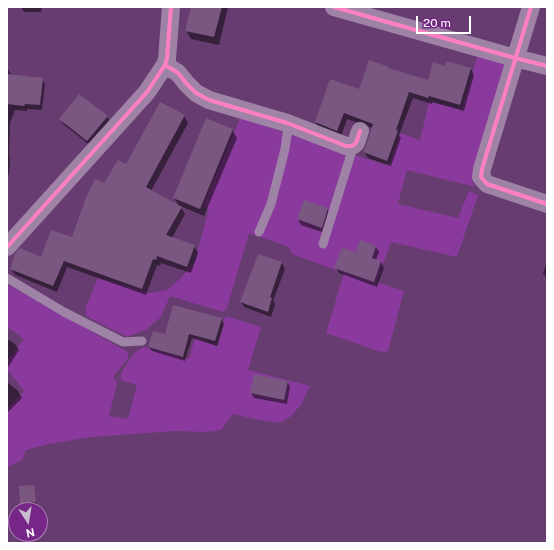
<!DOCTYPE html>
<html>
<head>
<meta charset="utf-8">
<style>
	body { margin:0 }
	#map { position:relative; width:554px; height:550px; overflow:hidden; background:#673c70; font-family:"Public Sans",sans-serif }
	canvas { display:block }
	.frame { position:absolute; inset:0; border:8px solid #fff; pointer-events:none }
	.north { position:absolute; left:8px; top:502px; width:40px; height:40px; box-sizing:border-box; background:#752686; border:1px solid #ac7db6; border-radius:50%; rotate:168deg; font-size:11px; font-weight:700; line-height:16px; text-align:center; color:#fff }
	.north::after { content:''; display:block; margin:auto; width:14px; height:18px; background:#cabbcd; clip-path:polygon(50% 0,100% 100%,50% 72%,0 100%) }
	.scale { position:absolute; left:416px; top:16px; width:55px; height:18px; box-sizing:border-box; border:2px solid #fff; border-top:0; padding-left:5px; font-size:12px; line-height:14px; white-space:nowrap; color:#fff; -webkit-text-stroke:3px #752686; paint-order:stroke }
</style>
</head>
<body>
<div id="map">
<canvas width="554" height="550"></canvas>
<div class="frame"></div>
<div class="north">N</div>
<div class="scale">20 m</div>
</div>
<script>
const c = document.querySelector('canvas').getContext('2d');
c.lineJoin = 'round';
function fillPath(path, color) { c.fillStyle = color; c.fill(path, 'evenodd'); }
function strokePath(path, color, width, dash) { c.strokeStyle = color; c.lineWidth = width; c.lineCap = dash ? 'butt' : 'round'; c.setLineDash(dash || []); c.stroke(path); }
fillPath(new Path2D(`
	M479,50L501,59L506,67L472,181L475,187L407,170L398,204L458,218L469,191L478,195L457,257L391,242L376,282L404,291L388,351L381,352L326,333L344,273L292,254L289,247L249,233L227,308L223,312L170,296L161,317L147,329L127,337L86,316V307L98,278L150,293L167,290L181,278L195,261L209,208L203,206L240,118L386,165L390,163L400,133L420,140L429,102L462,109Z
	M7,284L128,352V358L113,377L117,383L109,416L128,419L137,385L121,380V373L134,353L144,347L189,359L195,338L218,346L225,316L261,327L248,370L310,386L301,405L290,417L280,423L259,420L233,414L221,430L207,432L176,431L91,437L49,444L26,450L22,460L7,467V408L24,391L7,369V361L24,339L7,327Z`), '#8a3a9c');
fillPath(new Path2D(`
	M21,7H42L41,12H24Z
	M192,7H228L219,45L191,39L186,30Z
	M446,67L471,69L474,75L464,111L432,102V104L413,98L399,135L401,138L391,166L368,158L364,152L373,128L347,119L341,137L319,129L316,122L331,80L359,90L388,68L389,70L428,81Z
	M7,68L11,74V75L42,79L45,84L42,110L27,109V111L15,110L10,123L9,156L10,158L9,175H7Z
	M107,116L110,122L91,146L63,124L60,119Z
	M184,116L188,123L151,191L180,207L174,198L232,130L237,138L204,216L180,206L185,214L172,238L194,246L198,253L191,273L161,263L160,266L157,265L146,295L67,267L57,292L15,275L11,269L42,258L73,238L104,184Z
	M327,209L330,214L325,233L301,225L298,219Z
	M376,247L379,252L376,260L381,262L384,268L377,287L339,273L336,268L356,254Z
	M547,261V279L543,273Z
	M282,263L285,269L273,301L275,304L271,317L244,307L241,302Z
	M221,319L224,324L217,346L192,338L185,361L152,351L149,347L165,336Z
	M7,339L15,344L19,350L7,369Z
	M287,381L290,387L287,404L254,398L251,393Z
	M7,382L18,391L22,398L7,413Z
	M33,486L34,488L36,504L23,506L21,503Z`), '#0007');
fillPath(new Path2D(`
	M191,7H222L214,37L185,31Z
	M369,60L389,67L388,68L428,80L433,62L445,66L447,61L471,68L460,105L429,96L428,98L409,92L396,130L398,131L387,161L363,152L366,146L373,124L344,113L337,131L315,122L330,79L359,89Z
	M7,74L43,78L40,105L25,104L24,106L7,104Z
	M79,94L108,116L87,141L59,119Z
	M160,102L185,115L146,187L182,207L166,235L195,245L187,267L157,256L156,260L153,259L142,289L64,261L53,286L10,269L16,252L20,248L41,257L51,230L72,237L87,195L95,179L104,183L118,160L126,164Z
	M206,118L233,129L200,209L173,198Z
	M304,200L328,208L322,228L297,219Z
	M360,240L376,246L372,258L381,261L374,282L334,268L342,248L356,252Z
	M258,254L282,262L270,297L272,298L268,312L240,302Z
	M173,305L222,318L215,341L189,334L183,357L148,347L153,331L165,334Z
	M254,374L288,381L284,400L250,393Z
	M34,485L36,502L20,504L19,486Z`), '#7a5781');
strokePath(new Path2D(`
	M259,232L271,204L285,149L288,128L287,123
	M323,244L351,154L352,146
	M7,278L64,312L123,342L142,341`), '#9f83a6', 9);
strokePath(new Path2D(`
	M334,7L515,58L547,66
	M531,7L482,169L481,177L487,184L547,204
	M165,65L178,73L186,83L196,93L209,100L287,123L346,146H352L356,143L360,131
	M7,247L147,92L165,65L167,59L171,7`), '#9f83a6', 18);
strokePath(new Path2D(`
	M334,7L515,58L547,66
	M531,7L482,169L481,177L487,184L547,204
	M165,65L178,73L186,83L196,93L209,100L287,123L346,146H352L356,143L360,131
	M7,247L147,92L165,65L167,59L171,7`), '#ff80c0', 4);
</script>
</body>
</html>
